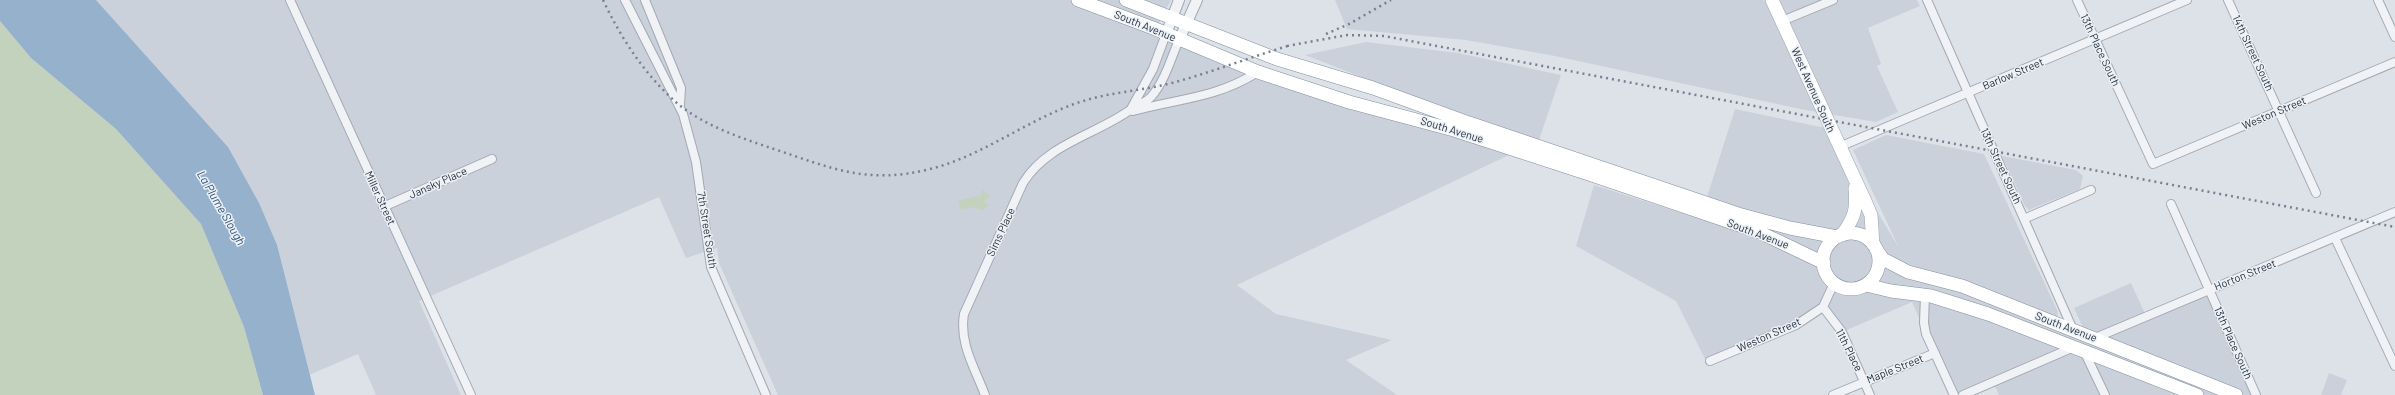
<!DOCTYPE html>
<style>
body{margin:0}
canvas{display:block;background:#dde2e8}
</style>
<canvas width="2395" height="395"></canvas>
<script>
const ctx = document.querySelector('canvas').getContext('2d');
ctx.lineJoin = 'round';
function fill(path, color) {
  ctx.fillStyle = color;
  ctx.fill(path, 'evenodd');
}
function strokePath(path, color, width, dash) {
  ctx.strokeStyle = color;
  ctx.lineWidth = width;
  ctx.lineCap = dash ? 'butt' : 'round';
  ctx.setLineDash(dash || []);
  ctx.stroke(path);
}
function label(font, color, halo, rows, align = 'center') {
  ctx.font = font + ' Barlow,sans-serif';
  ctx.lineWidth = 3;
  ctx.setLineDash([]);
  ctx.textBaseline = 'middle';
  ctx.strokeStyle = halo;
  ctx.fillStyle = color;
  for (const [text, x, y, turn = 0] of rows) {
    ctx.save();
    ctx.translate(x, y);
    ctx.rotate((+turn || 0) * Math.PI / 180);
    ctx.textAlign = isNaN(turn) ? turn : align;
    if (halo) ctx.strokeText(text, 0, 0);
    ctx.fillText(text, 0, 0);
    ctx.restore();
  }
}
fill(new Path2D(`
 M96 0H1171L1152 36 1224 62 1513 153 1237 285 1276 314 1392 340 1346 360 1397 395H778L719 263 717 248 686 258 659 197 419 301 461 395H376L358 354 309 375 297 330 228 147Z
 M1335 0H1917L1920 6 1868 28 1881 64 1877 66 1898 112 1876 122 1805 110 1555 56 1466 40 1347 29Z
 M1366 42 1458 53 1561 75 1539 140 1472 120 1305 55Z
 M1735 109 1830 129 1839 147 1899 248 1853 150 1886 135 1984 154 2058 312 2057 317 2084 330 2074 308 2131 283 2146 316 2209 290 2256 395H1999L1993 382 1963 395H1954L1912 302 1842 332 1822 307 1708 365 1676 301 1576 246 1594 185 1700 219Z
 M2002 156 2076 170 2083 176 2080 189 2029 210 2025 206Z
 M2329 373 2347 380 2341 395H2321Z`), '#cbd1da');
fill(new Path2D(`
 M0 21 31 58 116 129 201 224 244 327 263 395H0Z
 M982 189 991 197 985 199V203L989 205 982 210 972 207 961 210 958 201 981 195Z`), '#c3d2bd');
fill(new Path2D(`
 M0 0H96L228 147 259 203 277 245 315 395H263L244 327 201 224 116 129 31 58 0 21Z`), '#95b1cb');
const minor = new Path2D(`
 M290 0 471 395
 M625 0 683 114 696 162 711 267 766 395
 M645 0 681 88 680 105
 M1927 0 2074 332
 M2077 0 2153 164 2395 62
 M2228 0 2316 193
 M2378 0 2395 37
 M1782 21 1833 0
 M1131 109 1153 69 1166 34
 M1133 111C1180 98 1214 99 1258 72
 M1839 147 2187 0
 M2171 204 2256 395
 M383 207 492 159
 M2026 218 2091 190
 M2335 238 2395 366
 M1925 295 1924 323 1926 334 1954 395
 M1823 307 1842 332 1870 395
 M2095 338 2395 212
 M2084 351 2105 395
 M1710 361 1796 325 1823 307 1834 283
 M985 395C975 368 959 344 964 314L1023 183C1047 144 1095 135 1130 110 1137 105 1145 103 1151 97 1165 81 1171 58 1179 40
 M1833 395 1935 353
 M1963 395 2074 347`);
const tertiary = new Path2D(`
 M1166 34 1179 0
 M1179 40 1197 0`);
const primary = new Path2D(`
 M1772 0 1865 201 1871 215 1873 244
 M1842 235C1855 217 1857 209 1855 188`);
const trunk = new Path2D(`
 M1078 0 1153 28 1258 72 1349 102 1454 130 1589 174 1757 231 1824 263
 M1126 0 1277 59 1373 88 1469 123 1738 214 1790 228 1837 237
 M1823 261a28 28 0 1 1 56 0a28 28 0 1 1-56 0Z
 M1876 249 1883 259 1908 272 1962 286 2236 395
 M1866 285 1891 291 1931 296 1988 314 2197 395`);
strokePath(minor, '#a2a9b2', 10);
strokePath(tertiary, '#a2a9b2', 12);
strokePath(primary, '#9ca6b4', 14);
strokePath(trunk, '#838f9f', 14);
strokePath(minor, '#f0f2f6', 8);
strokePath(tertiary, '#f0f2f6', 10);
strokePath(primary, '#fff', 13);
strokePath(trunk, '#fff', 13);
strokePath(new Path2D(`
 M603 0C622 40 645 75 678 104 705 126 741 138 774 149 831 168 867 185 930 169 983 156 1028 119 1080 102 1110 92 1141 91 1172 83 1212 72 1251 57 1291 45
 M1326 34 1349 24 1391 0
 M1287 46 1347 35 1384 36 2395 227`), '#758192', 2.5, [2, 4]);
label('11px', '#25303f', '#ecf1f6', [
 ["South Avenue",1145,26,22],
 ["13th Place South",2100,50,65],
 ["14th Street South",2253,53,65],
 ["Barlow Street",2013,74,-23],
 ["West Avenue South",1813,90,66],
 ["Weston Street",2274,113,-23],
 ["South Avenue",1452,130,17],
 ["13th Street South",2001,166,65],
 ["Jansky Place",438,183,-24],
 ["Miller Street",380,198,65],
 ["7th Street South",707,230,81],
 ["Sims Place",1001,232,-65],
 ["South Avenue",1758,234,21],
 ["Horton Street",2245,275,-22],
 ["South Avenue",2066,327,21],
 ["Weston Street",1769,335,-24],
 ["13th Place South",2233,343,66],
 ["11th Place",1849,350,63],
 ["Maple Street",1895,369,-22]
]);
label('italic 12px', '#2d5076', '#ecf1f6', [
 ["La Plume Slough",221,208,60]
]);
</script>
